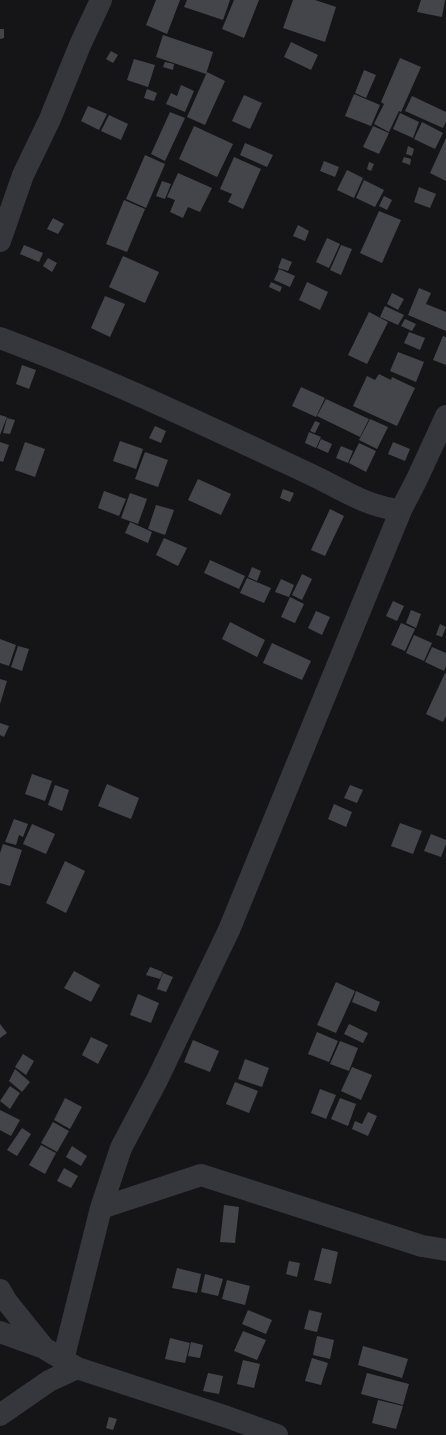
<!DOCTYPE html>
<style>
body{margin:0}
canvas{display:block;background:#151517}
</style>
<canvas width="446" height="1435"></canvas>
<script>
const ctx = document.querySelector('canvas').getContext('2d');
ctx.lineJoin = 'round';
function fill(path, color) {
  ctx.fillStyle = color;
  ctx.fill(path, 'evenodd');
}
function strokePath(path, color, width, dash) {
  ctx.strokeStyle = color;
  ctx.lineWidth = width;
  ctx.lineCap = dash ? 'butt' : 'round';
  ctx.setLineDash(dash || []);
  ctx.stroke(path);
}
fill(new Path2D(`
 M156 0H180L167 34 146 25Z
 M187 0H230L223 20 184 7Z
 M234 0H259L244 38 222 29Z
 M293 0H315L336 7 325 42 283 28Z
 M421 0H445L442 17 417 12Z
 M0 29H4V38L0 39Z
 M163 35 213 52 206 74 156 57Z
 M291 42 318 55 311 70 284 57Z
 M111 51 118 55 113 63 106 59Z
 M400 58 421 67 401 112 399 111 389 132 374 124 384 104 381 102Z
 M134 59 155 65 148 87 127 80Z
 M165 62 174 64 173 70 163 67Z
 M364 70 376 75 366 98 355 93Z
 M207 72 225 81 205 125 187 117Z
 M181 85 194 91 185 112 166 104 171 93 177 96Z
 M147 89 157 93 154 101 144 98Z
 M354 94 380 105 371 126 345 116Z
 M244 95 262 103 250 129 232 121Z
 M412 96 446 112V122L443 128 405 111Z
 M88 106 107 114 99 130 81 121Z
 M170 112 185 118 165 161 151 154Z
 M400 113 419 122 413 138 393 129Z
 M109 115 128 124 121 140 101 131Z
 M422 122 443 133 435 149 414 139Z
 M194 126 233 144 217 177 179 159Z
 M373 126 389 133 379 154 363 147Z
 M446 138V181L430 173Z
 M245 143 273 155 267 167 240 155Z
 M408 146 414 149 412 156 406 154Z
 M145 155 165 164 146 208 126 199Z
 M234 157 261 169 243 209 228 202 232 194 220 189Z
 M404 157 411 159 410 165 402 162Z
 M324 161 339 167 335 177 320 171Z
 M369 162 374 164 371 171 367 169Z
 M347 170 363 178 354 198 337 190Z
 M178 173 212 188 200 212 188 207 183 218 170 212 175 200 167 197Z
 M364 180 384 190 375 207 356 198Z
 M162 181 171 184 165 199 156 196Z
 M419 187 436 194 430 208 414 202Z
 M384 196 392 200 387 210 379 206Z
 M124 200 145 209 127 252 106 244Z
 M379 211 401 220 382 263 360 253Z
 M53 218 64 224 58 234 47 229Z
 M298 225 309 231 305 241 293 236Z
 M327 238 340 244 329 268 316 262Z
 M24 245 43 253 39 262 20 254Z
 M341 245 352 249 341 275 330 270Z
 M123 256 159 272 145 303 109 287Z
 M48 258 57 263 52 272 43 266Z
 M282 258 292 262 288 271 278 268Z
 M279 269 295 276 290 287 274 280Z
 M271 282 282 287 280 292 269 287Z
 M307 282 328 292 320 310 299 300Z
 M419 288 431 293 426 304 446 312V331L408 315Z
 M392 293 404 299 398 310 387 304Z
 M105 296 125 304 110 337 91 328Z
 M385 306 404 315 398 325 380 317Z
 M369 312 388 322 367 364 348 355Z
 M405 319 416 324 412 331 401 326Z
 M409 332 425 338 420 350 404 343Z
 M443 336 446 337V365L433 360Z
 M398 352 424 362 416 382 390 371Z
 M22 365 36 370 29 389 16 384Z
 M379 374 391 380 392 377 415 388 397 426 353 406 367 376 375 380Z
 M301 387 325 398 316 417 292 406Z
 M326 399 369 419 360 437 317 416Z
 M0 415 7 417 0 435Z
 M7 418 15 420 10 434 3 433Z
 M370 419 388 427 377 449 359 440Z
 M315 421 320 423 315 433 310 431Z
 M155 426 166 431 161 443 149 438Z
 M309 432 321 437 316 448 305 443Z
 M321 439 332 444 328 453 317 448Z
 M120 441 143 449 136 469 113 461Z
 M0 442 9 445 3 462 0 461Z
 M25 442 45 449 35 477 15 470Z
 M393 442 410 449 405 461 388 454Z
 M359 443 376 451 366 472 349 463Z
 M341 446 353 451 348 463 336 458Z
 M145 452 168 460 158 487 135 479Z
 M198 479 231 494 221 515 188 500Z
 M283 489 294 493 290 502 280 498Z
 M104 491 126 499 119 516 98 508Z
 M130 493 147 499 138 524 121 518Z
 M156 505 174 510 165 535 148 529Z
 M330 509 344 516 325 556 311 550Z
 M130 522 152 532 148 543 125 533Z
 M164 538 187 548 178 566 156 555Z
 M210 560 245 576 239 589 204 573Z
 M252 567 261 571 257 581 248 577Z
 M302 574 312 579 302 600 292 595Z
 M247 578 271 588 264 603 240 593Z
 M281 579 294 585 289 597 275 592Z
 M290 597 304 604 295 623 281 617Z
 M393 601 404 606 397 621 386 616Z
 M411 610 421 614 416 628 406 623Z
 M316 611 330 617 322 635 308 628Z
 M230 622 265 640 257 657 222 639Z
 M401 623 415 629 405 651 391 645Z
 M440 624 446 627 442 637 436 635Z
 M414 635 432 643 424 661 406 653Z
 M0 639 16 645 9 666 0 663Z
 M272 643 311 661 302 680 263 663Z
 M18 646 29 649 22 671 11 667Z
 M432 647 446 653V666L444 671 425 662Z
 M445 673 446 674V716L443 722 426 714Z
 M0 679 7 681 0 704Z
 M0 723 9 726 4 737 0 735Z
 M32 774 52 781 45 801 25 794Z
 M107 784 139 798 131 819 98 806Z
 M55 785 69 790 62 811 48 805Z
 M350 785 363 790 357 803 344 798Z
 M334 804 352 812 346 827 328 819Z
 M14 819 28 824 23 837 19 835 16 845 5 842Z
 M400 823 422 831 413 854 391 846Z
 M32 824 55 834 46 854 23 844Z
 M431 834 446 840V844L441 857 424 851Z
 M3 844 22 850 10 886 0 883V853Z
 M65 861 85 871 66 913 46 903Z
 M150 967 163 972 160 979 146 975Z
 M74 971 100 985 91 1002 64 988Z
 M163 973 173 977 166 992 157 989Z
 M336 982 355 991 336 1033 317 1025Z
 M356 991 380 1002 376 1012 352 1002Z
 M138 994 159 1003 151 1023 130 1015Z
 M0 1024 7 1033 0 1038Z
 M349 1024 368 1033 363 1043 344 1034Z
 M317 1032 338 1041 329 1062 308 1054Z
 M91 1037 108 1045 98 1064 82 1055Z
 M193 1040 219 1051 210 1072 184 1062Z
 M340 1041 358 1048 349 1071 330 1064Z
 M23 1054 34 1061 26 1075 15 1067Z
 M245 1059 269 1068 262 1087 238 1079Z
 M352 1067 372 1075 361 1100 341 1091Z
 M15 1069 30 1082 22 1092 9 1081Z
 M235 1082 258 1091 249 1113 226 1104Z
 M10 1086 20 1093 10 1109 0 1101Z
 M320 1089 336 1095 326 1119 311 1113Z
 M65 1098 82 1107 70 1129 54 1120Z
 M340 1098 356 1104 348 1126 331 1119Z
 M0 1110 20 1120 11 1136 0 1130Z
 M368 1112 377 1116 368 1136 352 1129 355 1121 362 1124Z
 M53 1122 69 1131 57 1152 41 1143Z
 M22 1128 31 1134 17 1156 7 1150Z
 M41 1145 56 1153 45 1174 29 1165Z
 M72 1146 87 1156 81 1166 66 1157Z
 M64 1168 78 1176 71 1188 57 1181Z
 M224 1205 239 1207 235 1243 220 1242Z
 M322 1248 338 1252 331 1284 314 1280Z
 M289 1261 300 1263 297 1277 286 1274Z
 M177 1268 201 1274 197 1293 172 1288Z
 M205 1274 223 1279 218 1296 201 1292Z
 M227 1280 250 1286 245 1305 222 1299Z
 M248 1310 272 1320 266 1334 242 1324Z
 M309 1310 322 1313 317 1332 304 1329Z
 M243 1331 266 1340 257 1360 234 1351Z
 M317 1336 334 1340 330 1359 313 1355Z
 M170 1338 190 1343 185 1363 165 1359Z
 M191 1342 203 1345 200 1358 188 1356Z
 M363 1346 408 1359 402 1378 358 1365Z
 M312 1358 328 1363 321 1385 305 1381Z
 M243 1360 260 1364 254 1388 237 1384Z
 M208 1373 223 1376 219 1394 203 1391Z
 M367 1373 409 1384 403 1405 361 1394Z
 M378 1400 403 1406 396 1429 372 1423Z
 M109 1417 117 1419 113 1430 106 1428Z`), '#44454a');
strokePath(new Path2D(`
 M0 241 23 175 50 119 80 45 101 0
 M0 338C91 372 179 413 267 454 286 463 304 471 322 480 348 493 372 508 401 510L417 479 446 416
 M101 1208 201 1175 422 1246 446 1250
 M0 1290 7 1302 44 1348 77 1368 227 1417 277 1435
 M0 1332 44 1348
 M63 1360 101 1208 121 1148 157 1080 229 930 401 510
 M0 1415 49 1381 77 1368`), '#36373c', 22);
</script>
